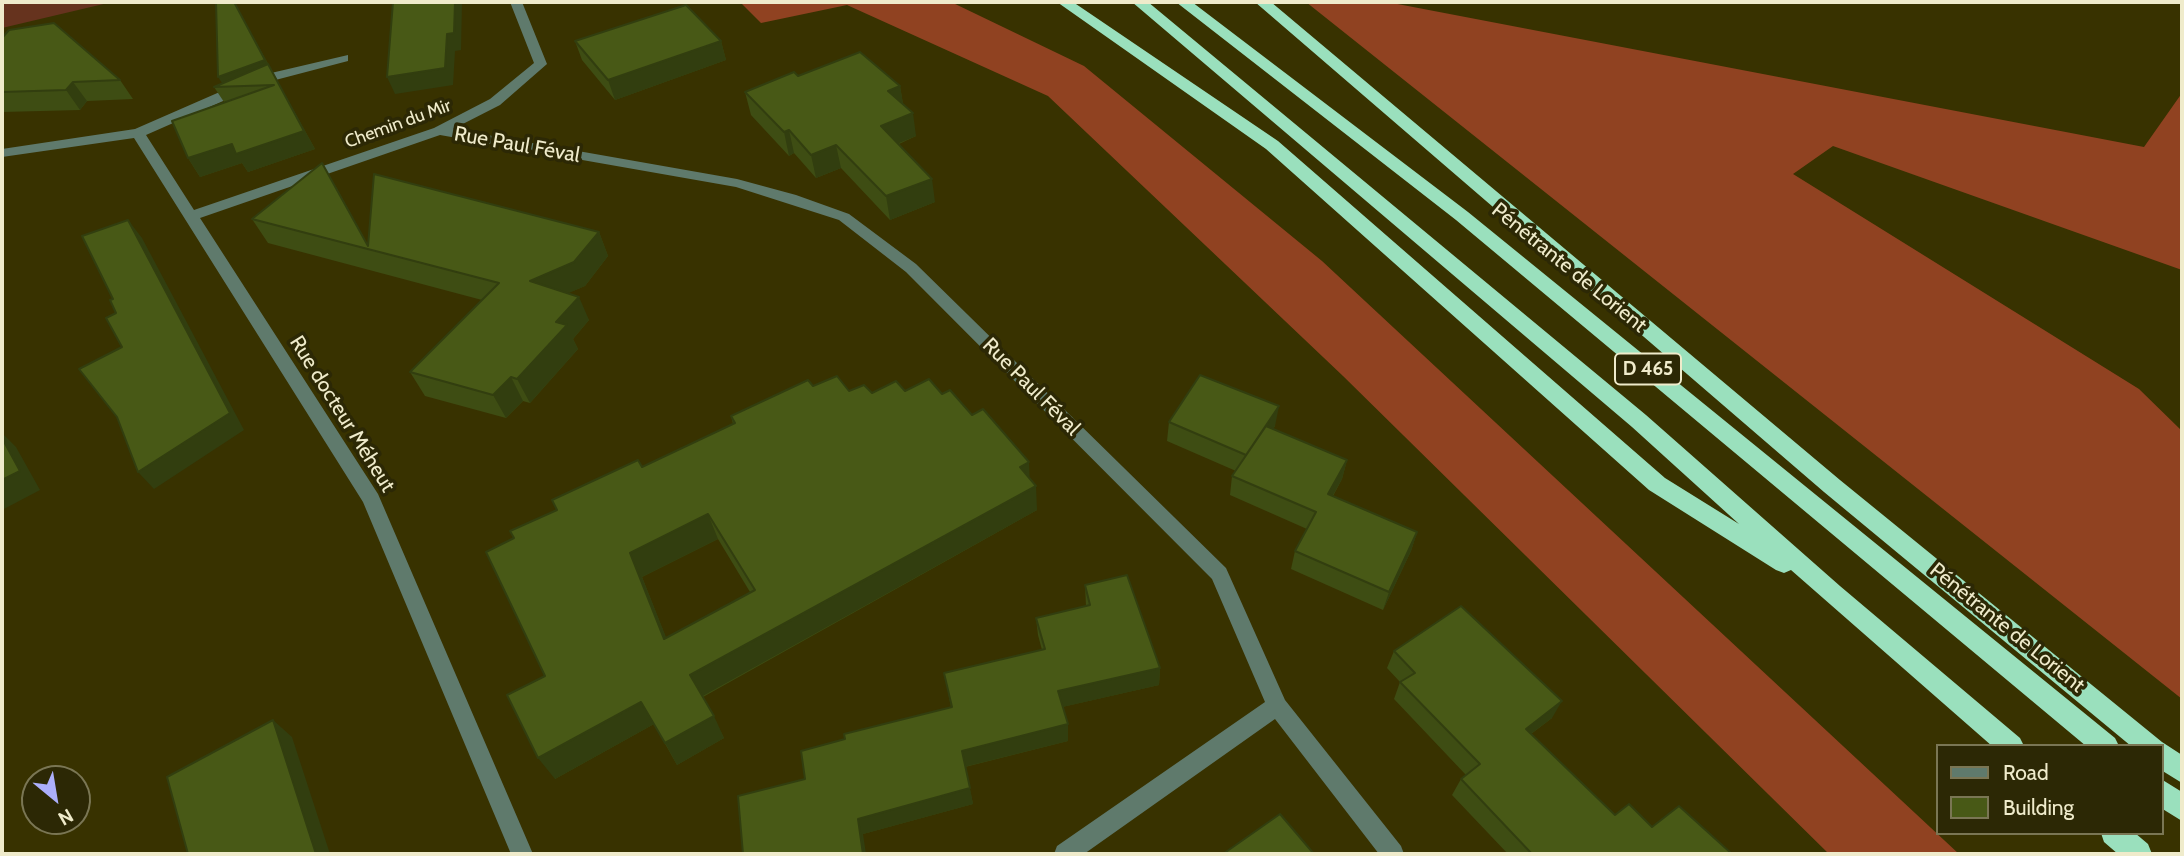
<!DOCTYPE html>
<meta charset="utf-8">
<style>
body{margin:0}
#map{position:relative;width:2184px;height:856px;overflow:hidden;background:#383200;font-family:Cabin,sans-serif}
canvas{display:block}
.frame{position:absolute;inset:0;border:4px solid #efebcb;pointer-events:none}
.legend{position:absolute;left:1936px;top:744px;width:228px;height:91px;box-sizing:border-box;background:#2c2805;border:2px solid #7a7654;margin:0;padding:9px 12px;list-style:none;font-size:21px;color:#efebcb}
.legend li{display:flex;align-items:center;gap:14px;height:35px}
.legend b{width:35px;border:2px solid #7a7654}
.north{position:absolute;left:21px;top:765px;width:70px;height:70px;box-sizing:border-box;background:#2c2805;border:2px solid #7a7654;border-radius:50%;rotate:150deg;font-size:19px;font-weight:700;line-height:28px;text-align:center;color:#efebcb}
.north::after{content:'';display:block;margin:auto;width:24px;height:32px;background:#acaffb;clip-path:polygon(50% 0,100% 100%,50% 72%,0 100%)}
</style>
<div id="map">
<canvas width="2184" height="856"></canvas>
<div class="frame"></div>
<ul class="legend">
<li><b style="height:9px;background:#5f7a6c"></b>Road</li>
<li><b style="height:19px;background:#485916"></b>Building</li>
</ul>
<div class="north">N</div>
</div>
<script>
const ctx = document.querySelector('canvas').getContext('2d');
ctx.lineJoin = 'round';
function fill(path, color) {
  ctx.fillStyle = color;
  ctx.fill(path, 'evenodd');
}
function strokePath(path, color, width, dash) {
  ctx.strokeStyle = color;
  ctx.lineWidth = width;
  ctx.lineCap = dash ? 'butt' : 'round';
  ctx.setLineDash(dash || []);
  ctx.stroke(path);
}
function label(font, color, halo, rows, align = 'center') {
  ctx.font = font + ' Cabin,sans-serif';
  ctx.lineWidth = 7;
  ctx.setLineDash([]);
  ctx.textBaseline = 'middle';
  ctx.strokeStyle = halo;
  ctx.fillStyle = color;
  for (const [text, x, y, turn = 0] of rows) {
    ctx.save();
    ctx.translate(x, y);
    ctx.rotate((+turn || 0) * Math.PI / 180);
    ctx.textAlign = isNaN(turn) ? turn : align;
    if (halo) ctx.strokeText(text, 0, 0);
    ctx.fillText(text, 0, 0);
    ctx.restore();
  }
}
fill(new Path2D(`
 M2 2H112L2 28Z`), '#66331e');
fill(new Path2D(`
 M740 2H951L1084 66 1322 261 1959 854H1829L1343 376 1048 96 847 5 761 23Z
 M1306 2H1387L2144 147 2182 93V270L1833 146 1793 174 2139 389 2182 431V699Z`), '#904221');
fill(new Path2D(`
 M510 2H522L547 64 500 105 453 129 737 179 796 195 849 214 916 264 1226 568 1285 700 1401 846 1404 854H1379L1275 719 1084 854H1054L1057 846 1265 702 1212 579 906 272 839 220 736 187 440 135 200 218 378 494 533 854H511L363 502 134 138 2 157V149L135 129 254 77 348 55V61L264 83 146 135 194 210 434 128 490 99 534 63Z`), '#5f7a6c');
fill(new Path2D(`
 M1057 2H1073L1278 141 1665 478 1739 524 1632 427 1132 2H1148L1646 415 1840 586 2020 738 2024 746H1992L1791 570 1784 573 1776 570 1649 490 1266 149Z
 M1176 2H1192L1468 212 2115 738 2119 746H2086L1456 220Z
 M1255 2H1271L1840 480 2162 742 2182 755V783L2161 770V746H2131L1824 492Z
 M2161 779 2182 792V821L2161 808Z
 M2101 833H2135L2148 844 2152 854H2118L2104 842Z`), '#9ae0bd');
fill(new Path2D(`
 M234 2 315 149 248 172 242 163 200 177 188 158 224 102 214 87 222 83Z
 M2 38 120 80 133 99 87 101 80 110 2 112Z
 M575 41H721L726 60 615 100 582 60Z
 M798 76 900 86 903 104 916 136 899 144 935 202 890 220 841 168 816 178 794 153 789 156 751 115 745 92Z
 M336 187 368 245 599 232 608 256 585 286 568 293 589 320 573 339 578 349 530 403 523 401 506 418 425 396 410 372 482 300 268 243 252 219Z
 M813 386 872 393 905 391 942 394 1030 479 1037 510 703 697 724 738 677 765 654 724 555 779 545 676 514 538 557 510 642 467 733 424 731 416ZM718 539 750 592 666 638 642 577Z
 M1169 422 1275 426 1273 429 1347 460 1342 479 1333 496 1417 532 1411 551 1383 610 1291 569 1295 551 1307 529 1230 495 1232 476 1236 471 1167 441Z
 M1085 585 1160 668 1159 685 1062 707 1068 724V741L965 767 973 804 863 834 845 739 951 707 944 673 1042 650 1038 635 1036 618 1086 606Z
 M1394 651 1552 718 1531 734 1615 815 1732 854H1508L1452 795 1461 779 1466 775 1394 699 1400 682 1387 668Z`), '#3e4d13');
fill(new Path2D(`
 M234 2 315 149 248 172 242 163 200 177 188 158 232 144 304 131 271 70 224 86 218 77Z
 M455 2H462L461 50 455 51 453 85 395 94 387 77 447 34Z
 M721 41 726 60 615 100 608 80Z
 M73 82 87 101 80 110 66 90Z
 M900 86 904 110 888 91Z
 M913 113 916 136 885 149 881 126Z
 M789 130 794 153 789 156 784 132Z
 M836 145 841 168 816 178 811 155Z
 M932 179 935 202 890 220 886 196Z
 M128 220 142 238 244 430 154 489 138 472Z
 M599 232 608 256 585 286 541 305 530 281Z
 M579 297 589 320 573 339 578 349 530 403 517 379 556 322Z
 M511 377 523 401 506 418 493 395Z
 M1279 406 1275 426 1243 474 1246 455Z
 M2 433 16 447 40 490 2 510Z
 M1347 460 1342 479 1323 513 1328 494Z
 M1029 462 1030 487 1020 467Z
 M1036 486 1037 510 701 697 690 675Z
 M708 514 718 539 642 577 676 662 664 639 630 553Z
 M1417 532 1411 551 1383 610 1389 592Z
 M1160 668 1159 685 1058 708V691Z
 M1562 701 1552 718 1516 745 1526 729Z
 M641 702 654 724 555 779 538 758Z
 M714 716 724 738 677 765 665 743Z
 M273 720 292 737 330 854H316Z
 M1068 724V741L964 767 962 751Z
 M970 788 973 804 863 834 866 854H863L858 819Z`), '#323e0f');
const building = new Path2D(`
 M216 2H234L265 60 218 77Z
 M393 2H455L454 33 447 34 445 68 387 77Z
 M686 5 721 41 608 80 575 41Z
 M54 23 120 80 73 82 66 90 2 92V38L9 30Z
 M860 52 900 86 888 91 913 113 881 126 932 179 886 196 836 145 811 155 789 130 784 132 745 92 794 72 798 76Z
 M268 64 304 131 236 154 232 144 188 158 172 121 274 85 214 87Z
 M322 163 368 246 374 174 599 232 574 262 530 281 579 297 556 322 567 325 517 379 511 377 493 395 410 372 499 283 252 219Z
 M128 220 230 413 138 472 117 417 79 369 122 347 106 318 116 313 110 300 113 299 82 236Z
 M1200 375 1279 406 1246 455 1169 422Z
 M837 376 849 391 864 385 872 393 896 381 905 391 929 379 942 394 950 390 972 415 983 409 1029 462 1020 467 1036 486 690 675 714 716 665 743 641 702 538 758 507 695 545 676 486 552 514 538 510 531 557 510 552 500 638 460 642 467 735 423 731 416 808 380 813 386ZM708 514 755 590 664 639 630 553Z
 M1266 426 1347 460 1328 494 1417 532 1389 592 1295 551 1316 512 1232 476Z
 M2 438 20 471 2 480Z
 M1127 575 1160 668 1058 691 1068 724 962 751 970 788 858 819 863 854H743L738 796 805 779 801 751 845 739 844 734 952 707 944 673 1045 649 1036 618 1090 605 1085 585Z
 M1461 606 1562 701 1526 729 1615 815 1629 804 1652 827 1679 806 1732 854H1532L1461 779 1480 764 1400 682 1415 673 1394 651Z
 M273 720 316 854H188L167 777Z
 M1280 814 1314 854H1223Z`);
fill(building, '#485916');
strokePath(building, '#323e0f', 2);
label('18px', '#efebcb', '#2c2805', [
 ["Chemin du Mir",398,124,-20]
]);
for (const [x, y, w] of [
 [1648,369,66]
]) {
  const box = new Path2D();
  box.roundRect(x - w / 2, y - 15.5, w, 31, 5);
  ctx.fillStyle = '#2c2805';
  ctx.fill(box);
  strokePath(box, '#efebcb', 2);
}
label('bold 19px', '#efebcb', null, [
 ["D 465",1648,369]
]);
label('21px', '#efebcb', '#2c2805', [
 ["Rue Paul Féval",517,145,10],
 ["Pénétrante de Lorient",1569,268,39],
 ["Rue Paul Féval",1031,387,45],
 ["Rue docteur Méheut",342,414,58],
 ["Pénétrante de Lorient",2007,628,39]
]);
</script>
